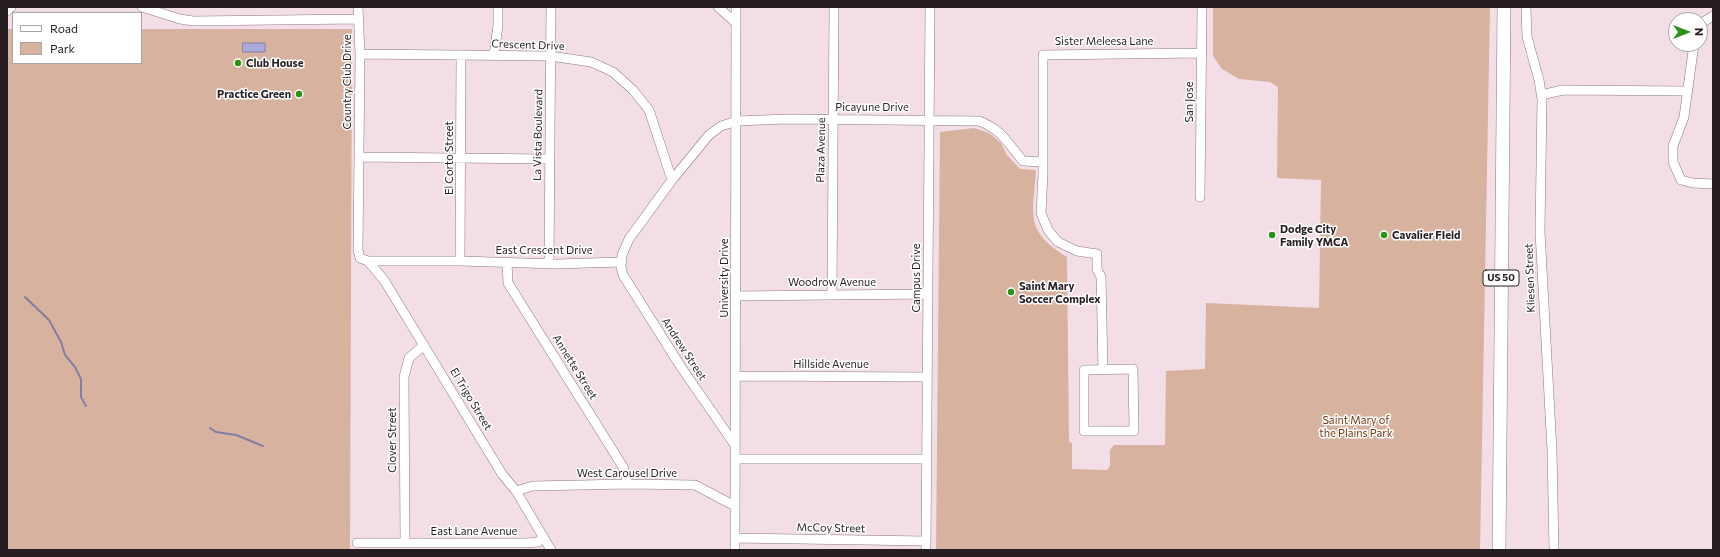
<!DOCTYPE html>
<style>
body{margin:0}
#map{position:relative;width:1720px;height:557px;overflow:hidden;background:#f3dee8;font-family:Commissioner,sans-serif}
canvas{display:block}
.frame{position:absolute;inset:0;border:8px solid #261e22;pointer-events:none}
.legend{position:absolute;left:12px;top:12px;width:130px;height:52px;box-sizing:border-box;background:#fff;border:1px solid #a8a5a7;margin:0;padding:5px 7px;list-style:none;font-size:12px;color:#261e22}
.legend li{display:flex;align-items:center;gap:8px;height:20px}
.legend b{width:20px;border:1px solid #a8a5a7}
.north{position:absolute;left:1668px;top:12px;width:40px;height:40px;box-sizing:border-box;background:#fff;border:1px solid #a8a5a7;border-radius:50%;rotate:90deg;font-size:11px;font-weight:700;line-height:16px;text-align:center;color:#261e22}
.north::after{content:'';display:block;margin:auto;width:14px;height:18px;background:#2a9217;clip-path:polygon(50% 0,100% 100%,50% 72%,0 100%)}
</style>
<div id="map">
<canvas width="1720" height="557"></canvas>
<div class="frame"></div>
<ul class="legend">
<li><b style="height:5px;background:#fff"></b>Road</li>
<li><b style="height:11px;background:#d7b29f"></b>Park</li>
</ul>
<div class="north">N</div>
</div>
<script>
const ctx = document.querySelector('canvas').getContext('2d');
ctx.lineJoin = 'round';
function fill(path, color) {
  ctx.fillStyle = color;
  ctx.fill(path, 'evenodd');
}
function strokePath(path, color, width, dash) {
  ctx.strokeStyle = color;
  ctx.lineWidth = width;
  ctx.lineCap = dash ? 'butt' : 'round';
  ctx.setLineDash(dash || []);
  ctx.stroke(path);
}
function label(font, color, halo, rows, align = 'center') {
  ctx.font = font + ' Commissioner,sans-serif';
  ctx.lineWidth = 3;
  ctx.setLineDash([]);
  ctx.textBaseline = 'middle';
  ctx.strokeStyle = halo;
  ctx.fillStyle = color;
  for (const [text, x, y, turn = 0] of rows) {
    ctx.save();
    ctx.translate(x, y);
    ctx.rotate((+turn || 0) * Math.PI / 180);
    ctx.textAlign = isNaN(turn) ? turn : align;
    if (halo) ctx.strokeText(text, 0, 0);
    ctx.fillText(text, 0, 0);
    ctx.restore();
  }
}
fill(new Path2D(`
 M1213 7H1490L1480 550H936L940 132 974 128 989 133 1001 143 1007 155 1020 169 1036 170C1033 216 1024 230 1067 257L1069 442 1072 443V469L1107 470 1110 466V450L1114 445H1165L1166 371 1205 369 1206 303 1319 308 1321 180 1277 178 1278 87 1270 82 1239 79 1222 69 1213 56Z
 M7 29H13V63H141V29H352L350 550H7Z`), '#d7b29f');
const water = new Path2D(`
 M243 43H265V52H243Z`);
fill(water, '#aaa9db');
strokePath(water, '#827fa4', 1);
strokePath(new Path2D(`
 M25 297 49 320 61 342 65 355 75 367 81 379V397L86 406
 M210 428 216 432 236 435 263 446`), '#827fa4', 2);
const minor = new Path2D(`
 M142 7 180 19 193 21 358 19
 M358 7 360 54 358 250 360 258 368 261H460L557 264 621 262
 M718 7 736 23
 M1526 7 1527 37 1539 80 1542 99 1540 232 1552 450 1554 550
 M7 11 11 7
 M1700 30 1703 22 1713 16
 M1694 44 1684 117 1673 146V162L1681 180 1693 183 1713 184
 M360 54 550 56 591 62 613 72 633 90 649 110 672 180
 M494 55 498 25V7
 M1541 95 1563 90 1687 91
 M359 157 550 159
 M1200 197 1202 7
 M368 261 384 280 502 474 516 491 551 550
 M460 261 461 55
 M507 263 508 283 623 467 628 484
 M549 263 551 7
 M832 294 834 7
 M736 296 928 294
 M1133 369 1134 431H1084V370Z
 M1103 370 1101 277 1097 269V254L1077 251 1058 242 1048 230 1041 213 1043 174V55L1201 53
 M736 376 927 377
 M735 445 681 367 623 275 621 267 622 255 629 239 672 180 709 135 721 126 737 121 786 119 979 121C1003 130 1008 144 1023 161L1043 162
 M735 459H926
 M516 491 533 486 628 484 695 485 735 506
 M735 538 926 541
 M357 543H527L538 542 542 538
 M405 543 404 377 409 358 424 345
 M735 550 736 7
 M926 550 930 7`);
const highway = new Path2D(`
 M1499 550 1504 7`);
strokePath(minor, '#8b7882', 10);
strokePath(highway, '#8b7882', 14);
strokePath(minor, '#fff', 9);
strokePath(highway, '#fff', 13);
for (const [x, y, r, color] of [
 [238,63,4,"#2a9217"],
 [299,94,4,"#2a9217"],
 [1272,235,4,"#2a9217"],
 [1384,235,4,"#2a9217"],
 [1011,292,4,"#2a9217"]
]) {
  const dot = new Path2D();
  dot.arc(x, y, r, 0, 2 * Math.PI);
  ctx.fillStyle = color;
  ctx.fill(dot);
  strokePath(dot, '#fff', 1.5);
}
for (const [x, y, w] of [
 [1501,278,36]
]) {
  const box = new Path2D();
  box.roundRect(x - w / 2, y - 8, w, 16, 3);
  ctx.fillStyle = '#fff';
  ctx.fill(box);
  strokePath(box, '#261e22', 1);
}
label('bold 10px', '#261e22', null, [
 ["US 50",1501,278]
]);
label('11px', '#261e22', '#fff', [
 ["Sister Meleesa Lane",1104,41],
 ["Crescent Drive",528,45,2],
 ["Country Club Drive",347,82,-90],
 ["San Jose",1189,102,-90],
 ["Picayune Drive",872,107],
 ["La Vista Boulevard",538,135,-89],
 ["Plaza Avenue",821,150,-89],
 ["El Corto Street",449,158,-90],
 ["East Crescent Drive",544,250],
 ["University Drive",724,278,-90],
 ["Campus Drive",916,278,-90],
 ["Kliesen Street",1530,278,-92],
 ["Woodrow Avenue",832,282],
 ["Andrew Street",684,349,57],
 ["Hillside Avenue",831,364],
 ["Annette Street",575,367,58],
 ["El Trigo Street",471,399,59],
 ["Clover Street",392,440,-90],
 ["West Carousel Drive",627,473],
 ["McCoy Street",831,528,1],
 ["East Lane Avenue",474,531]
]);
label('bold 11px', '#261e22', '#fff', [
 ["Club House",246,63],
 ["Practice Green",291,94,"right"],
 ["Dodge City",1280,229],
 ["Family YMCA",1280,242],
 ["Cavalier FIeld",1392,235],
 ["Saint Mary",1019,286],
 ["Soccer Complex",1019,299]
], 'left');
label('11px', '#763810', '#fff', [
 ["Saint Mary of",1356,420],
 ["the Plains Park",1356,433]
]);
</script>
